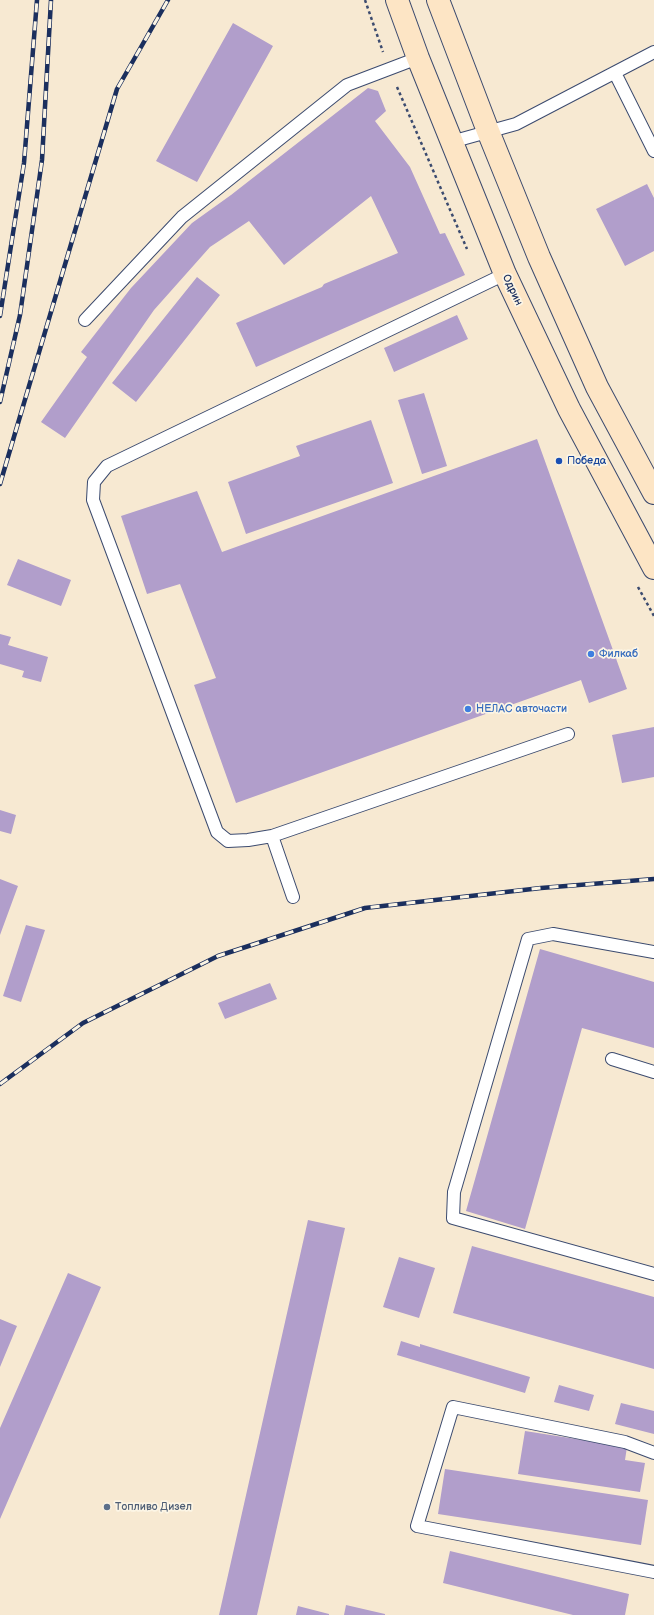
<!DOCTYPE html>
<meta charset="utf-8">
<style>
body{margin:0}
canvas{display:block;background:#f7e9d2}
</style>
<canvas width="654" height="1615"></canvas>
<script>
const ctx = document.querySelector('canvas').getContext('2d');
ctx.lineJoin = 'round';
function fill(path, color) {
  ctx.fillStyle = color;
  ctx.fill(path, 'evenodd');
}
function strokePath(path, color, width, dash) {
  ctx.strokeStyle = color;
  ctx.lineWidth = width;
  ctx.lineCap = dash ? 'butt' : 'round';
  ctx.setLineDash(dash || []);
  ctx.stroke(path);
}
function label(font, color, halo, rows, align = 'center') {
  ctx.font = font + ' "Balsamiq Sans",sans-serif';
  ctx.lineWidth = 3.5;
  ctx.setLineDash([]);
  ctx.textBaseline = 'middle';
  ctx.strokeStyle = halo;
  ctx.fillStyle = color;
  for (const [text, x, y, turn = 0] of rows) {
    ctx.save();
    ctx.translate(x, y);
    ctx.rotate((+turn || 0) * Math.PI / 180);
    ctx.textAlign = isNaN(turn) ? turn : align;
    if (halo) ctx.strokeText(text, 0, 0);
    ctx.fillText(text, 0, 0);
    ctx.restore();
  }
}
fill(new Path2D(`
 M233 23 273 46 197 182 156 161Z
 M368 88 378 91 386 111 375 121 410 167 440 234 445 233 465 275 256 367 236 323 322 287 324 284 398 253 371 196 284 265 249 221 210 247 154 310 65 438 41 422 87 357 81 352 131 288 192 223 231 195Z
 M647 184 654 198V251L625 266 596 209Z
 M197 277 220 295 136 402 112 383Z
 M457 315 468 339 394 372 384 348Z
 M424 393 447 466 422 474 398 400Z
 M371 420 393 483 246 534 228 482 300 456 296 446Z
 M537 439 627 689 589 703 581 680 236 803 194 685 216 678 180 584 147 594 121 516 197 491 222 552Z
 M18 559 71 580 61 606 7 585Z
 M0 634 11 637 8 645 48 657 41 682 22 677 24 671 0 664Z
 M654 727V777L622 783 612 735Z
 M0 810 16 815 11 834 0 831Z
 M0 879 18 886 0 935Z
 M26 925 45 930 21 1002 3 996Z
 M540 949 654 982V1048L582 1028 525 1229 466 1211Z
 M270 983 277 999 225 1019 218 1003Z
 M308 1220 345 1228 257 1615H219Z
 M472 1246 654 1297V1369L453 1313Z
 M399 1257 435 1268 419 1318 383 1307Z
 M68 1273 101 1287 0 1519V1428Z
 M0 1319 17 1326 0 1367Z
 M401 1341 420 1347V1344L530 1377 525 1393 397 1355Z
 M559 1385 594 1395 589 1411 554 1402Z
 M621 1403 654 1411V1434L615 1424Z
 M525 1431 627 1447 625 1460 645 1463 640 1492 518 1474Z
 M445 1469 648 1500 641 1545 438 1514Z
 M450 1551 629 1594 625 1615H573L443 1583Z
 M346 1605 385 1614V1615H344Z
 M298 1606 329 1614V1615H296Z`), '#b19ecb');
const lane = new Path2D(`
 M615 73 654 151
 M451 142 516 124 654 52
 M505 274 107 466 94 482 93 500 217 832 228 841 248 840 272 836 568 734
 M85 320 182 217 347 85 418 58
 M272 836 293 897
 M654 952 553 934 528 939 454 1192 453 1218 654 1274
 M612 1059 654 1072
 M654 1453 625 1442 453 1407 417 1526 654 1572`);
const secondary = new Path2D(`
 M397 0 418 58 505 274 569 409 654 568
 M438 0 488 131 539 257 597 387 654 493`);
strokePath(lane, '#3c4b6f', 14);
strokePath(secondary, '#3c4b6f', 24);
strokePath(new Path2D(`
 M365 0 383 52
 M397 87 467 249
 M638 587 654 616`), '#3c4b6f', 2.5, [3, 3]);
strokePath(lane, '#fff', 12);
strokePath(secondary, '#fde5c5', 22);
const rail = new Path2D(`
 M0 316 24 163 37 0
 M0 402 20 315 42 160 51 0
 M0 484 117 89 168 0
 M0 1084 83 1023 218 956 365 908 541 888 654 879`);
strokePath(rail, '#1b2f5e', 4.5);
strokePath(rail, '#fcf5e5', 3, [9]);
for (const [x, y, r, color] of [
 [559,461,4,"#1a4fb4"],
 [591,654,4,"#3f7fe0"],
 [468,709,4,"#3f7fe0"],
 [107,1507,4,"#5c6f8a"]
]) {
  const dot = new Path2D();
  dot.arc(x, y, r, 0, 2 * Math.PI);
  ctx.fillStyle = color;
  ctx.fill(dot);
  strokePath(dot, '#fcf5e5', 1.5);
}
label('11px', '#1b2f5e', '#fcf5e5', [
 ["Одрин",512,290,65]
]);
label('11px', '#164399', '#fcf5e5', [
 ["Победа",567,461]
], 'left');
label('11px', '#366cbe', '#fcf5e5', [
 ["Филкаб",599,654],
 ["НЕЛАС авточасти",476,709]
], 'left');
label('11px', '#4e5e75', '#fcf5e5', [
 ["Топливо Дизел",115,1507]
], 'left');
</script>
